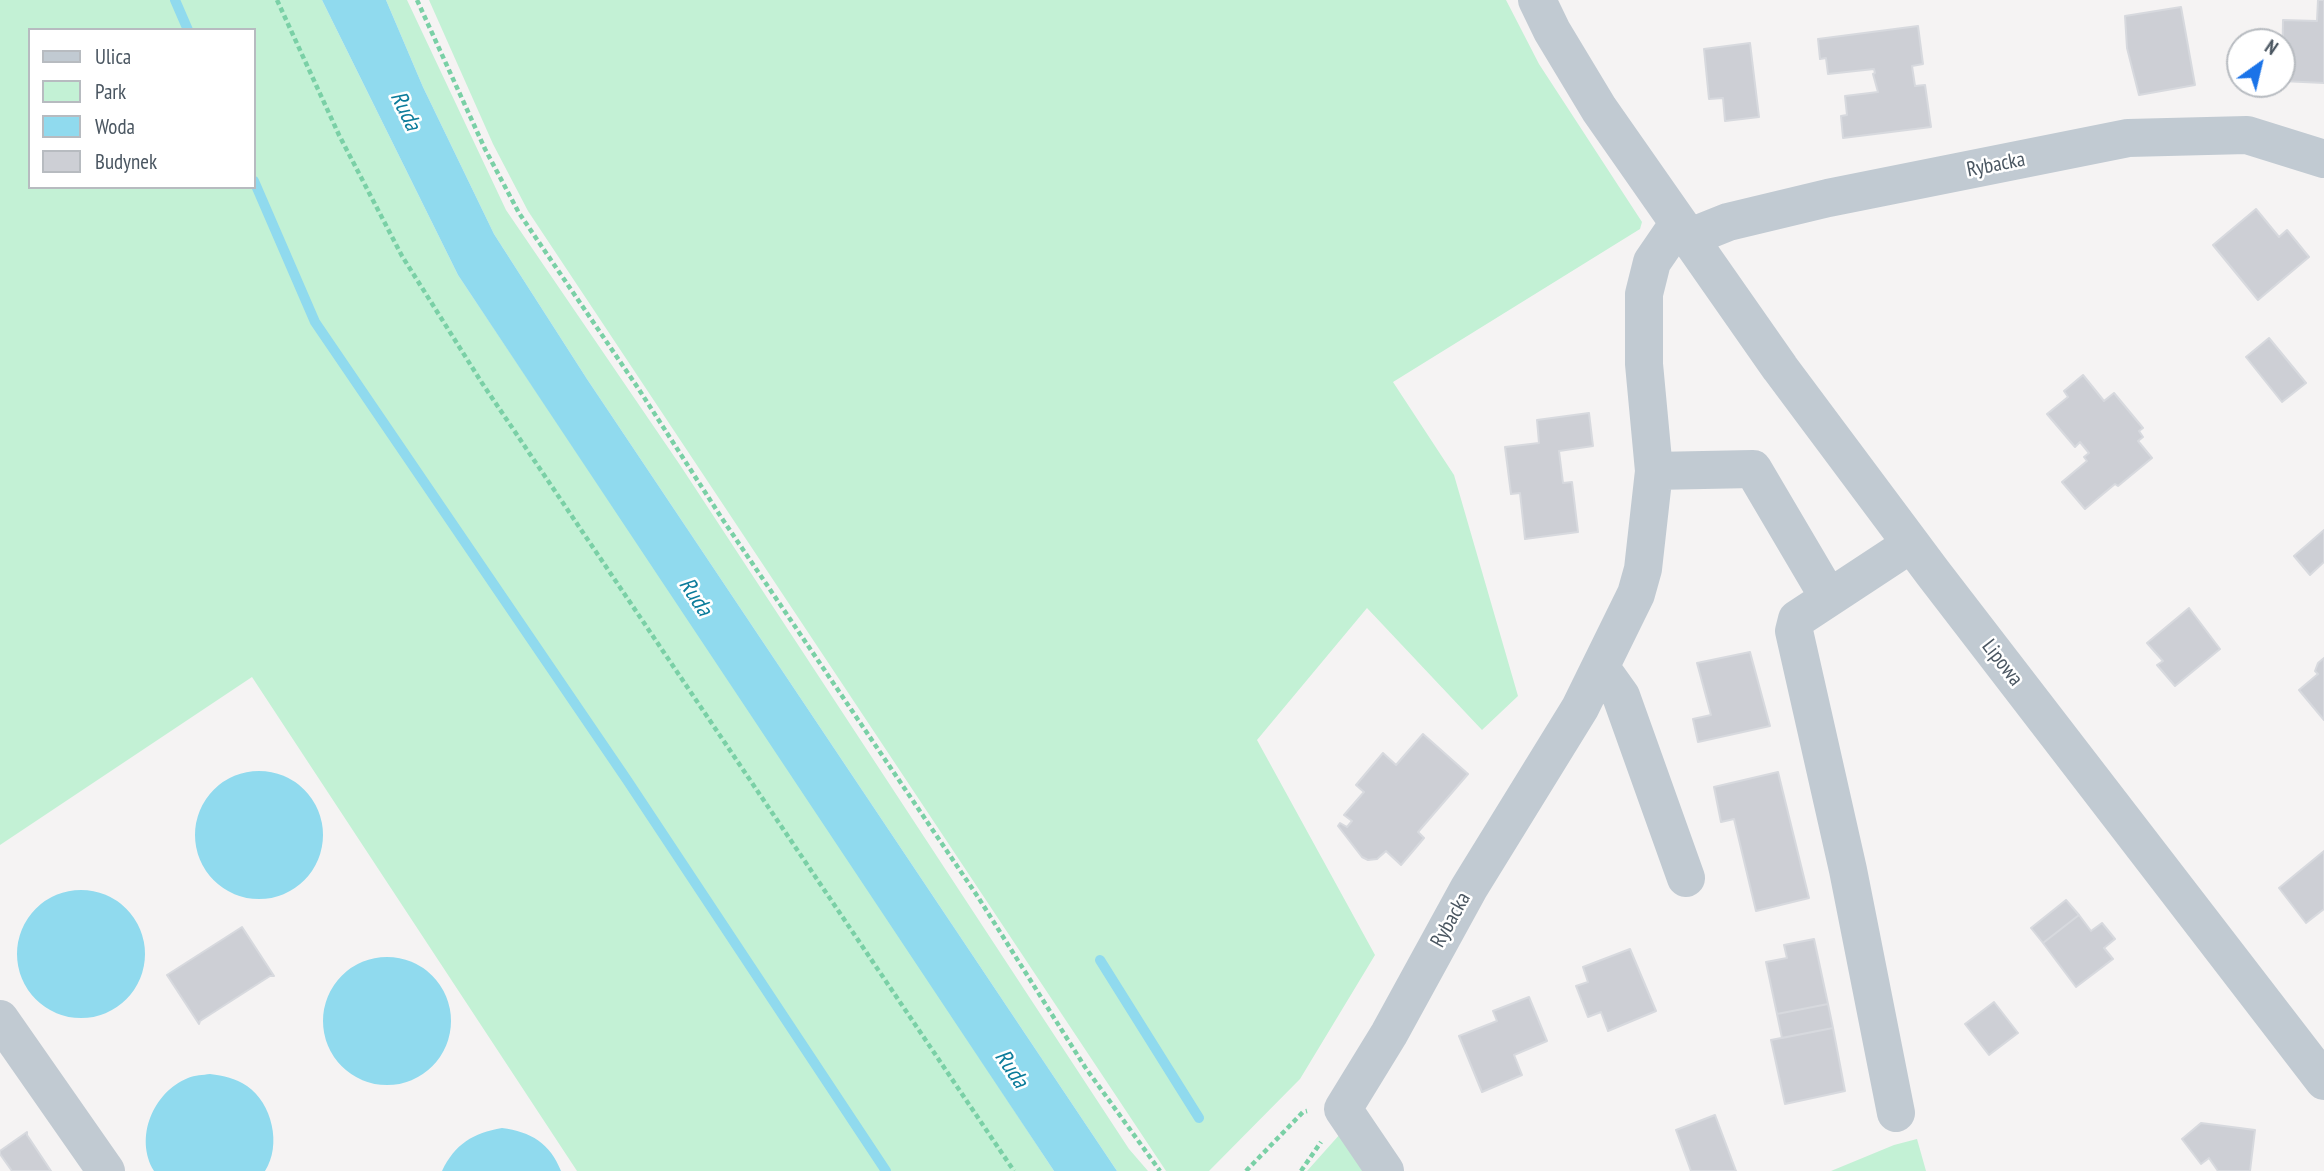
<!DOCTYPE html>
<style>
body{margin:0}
#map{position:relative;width:2324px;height:1171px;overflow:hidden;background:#f5f3f3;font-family:"PT Sans Narrow",sans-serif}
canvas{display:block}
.legend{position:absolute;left:28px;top:28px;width:228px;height:161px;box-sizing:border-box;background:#fff;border:2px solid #b7bbc0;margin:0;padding:9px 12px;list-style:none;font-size:21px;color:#4a5661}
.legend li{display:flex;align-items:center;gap:14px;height:35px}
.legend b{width:35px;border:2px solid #b7bbc0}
.north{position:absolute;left:2226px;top:28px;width:70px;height:70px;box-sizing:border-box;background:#fff;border:2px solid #b7bbc0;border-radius:50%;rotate:34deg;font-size:19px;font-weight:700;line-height:28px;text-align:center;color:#4a5661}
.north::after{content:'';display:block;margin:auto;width:24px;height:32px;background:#1a73e8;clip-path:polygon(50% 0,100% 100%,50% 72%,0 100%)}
</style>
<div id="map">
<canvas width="2324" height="1171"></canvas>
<ul class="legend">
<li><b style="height:9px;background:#c1cad2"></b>Ulica</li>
<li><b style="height:19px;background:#c3f1d5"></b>Park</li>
<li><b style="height:19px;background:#90daee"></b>Woda</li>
<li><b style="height:19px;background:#cdcfd5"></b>Budynek</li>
</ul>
<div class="north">N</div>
</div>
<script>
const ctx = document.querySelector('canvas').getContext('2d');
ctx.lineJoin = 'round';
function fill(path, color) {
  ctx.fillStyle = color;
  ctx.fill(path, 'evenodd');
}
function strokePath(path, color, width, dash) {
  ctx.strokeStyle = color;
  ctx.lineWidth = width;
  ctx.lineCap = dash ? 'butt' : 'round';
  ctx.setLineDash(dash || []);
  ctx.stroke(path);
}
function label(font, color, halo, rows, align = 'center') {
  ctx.font = font + ' "PT Sans Narrow",sans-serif';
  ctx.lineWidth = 5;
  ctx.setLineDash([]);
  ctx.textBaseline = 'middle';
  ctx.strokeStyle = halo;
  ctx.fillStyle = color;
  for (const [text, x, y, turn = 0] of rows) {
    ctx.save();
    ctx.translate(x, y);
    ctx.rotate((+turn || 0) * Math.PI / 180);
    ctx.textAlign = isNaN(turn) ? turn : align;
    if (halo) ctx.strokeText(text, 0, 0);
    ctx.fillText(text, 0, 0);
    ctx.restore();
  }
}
fill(new Path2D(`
 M0 0H322L458 275 800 785 1054 1171H577L252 677 0 845ZM30 30H254V187H30Z
 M386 0H407L506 210 680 465 1129 1149 1148 1171H1117L587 379 494 234 423 87Z
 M429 0H1506L1539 64 1642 222 1640 229 1393 382 1454 475 1518 696 1482 730 1367 608 1257 740 1375 955 1300 1079 1209 1171H1166L528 211 493 144Z
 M1341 1133 1371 1171H1307Z
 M1917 1139 1926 1171H1831L1894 1145Z`), '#c3f1d5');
fill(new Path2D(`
 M322 0H386L423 87 494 234 587 379 1117 1171H1054L458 275Z
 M195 835a64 64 0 1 1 128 0a64 64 0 1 1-128 0Z
 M17 954a64 64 0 1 1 128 0a64 64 0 1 1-128 0Z
 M323 1021a64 64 0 1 1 128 0a64 64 0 1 1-128 0Z
 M210 1074C224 1076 235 1078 247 1086 272 1103 282 1145 265 1171H154C134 1138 153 1092 188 1078 195 1075 203 1075 210 1074Z
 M502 1128C531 1132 550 1143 561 1171H442C455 1144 473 1133 502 1128Z`), '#90daee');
strokePath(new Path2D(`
 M175 0 188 30
 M254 181 315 322 627 780 886 1171
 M1100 960 1199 1118`), '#90daee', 10);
const building = new Path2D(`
 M2318 0H2324V83L2282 81 2283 20 2317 21Z
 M2181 7 2195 85 2139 95 2127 48 2125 16Z
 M1918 26 1923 64 1912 66 1915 86 1925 85 1931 127 1843 138 1841 116 1847 115 1845 96 1878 92 1873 74 1875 73 1874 69 1828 74 1826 58 1820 59 1818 39Z
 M1750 43 1759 117 1725 121 1723 98 1709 99 1704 49Z
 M2256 209 2279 237 2287 230 2309 257 2258 300 2213 245Z
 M2269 338 2306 383 2282 402 2246 357Z
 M2083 375 2104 401 2114 393 2143 428 2139 431 2143 437 2138 441 2152 458 2118 486 2115 484 2085 509 2062 482 2087 461 2084 457 2089 453 2080 442 2075 447 2047 414 2068 397 2064 391Z
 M1589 413 1593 446 1559 451 1563 483 1572 482 1578 532 1525 539 1520 493 1511 494 1505 447 1539 443 1537 420Z
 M2324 530V562L2310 575 2294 556Z
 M2189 608 2220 649 2175 686 2157 665 2163 661 2147 643Z
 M1750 652 1770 726 1698 742 1693 719 1711 715 1697 663Z
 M2324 658V720L2299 690 2318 674 2315 671 2318 663Z
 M1423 734 1468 774 1418 832 1424 838 1401 865 1386 851 1377 859 1368 860 1362 857 1338 826 1340 823 1347 827 1352 821 1344 815 1364 792 1356 785 1383 753 1396 765Z
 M1778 772 1809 898 1756 911 1734 819 1721 822 1714 787Z
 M2324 851V909L2306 923 2279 888Z
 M2066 900 2079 915 2043 943 2031 928Z
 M2079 915 2091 931 2102 923 2115 939 2104 948 2113 959 2076 987 2043 943Z
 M242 927 274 976H270L200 1021 199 1024 167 975Z
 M1814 939 1828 1004 1777 1014 1766 962 1787 958 1784 945Z
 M1630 949 1656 1011 1608 1031 1601 1012 1588 1017 1576 986 1588 982 1583 967Z
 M1529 997 1547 1041 1514 1055 1522 1075 1482 1092 1459 1036 1497 1021 1493 1011Z
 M1994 1002 2018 1033 1989 1055 1965 1024Z
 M1828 1004 1833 1028 1782 1038 1777 1014Z
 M1833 1028 1845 1091 1785 1104 1771 1040Z
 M1715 1115 1736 1171H1691L1676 1130Z
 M2201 1123 2255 1130 2250 1171H2218L2209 1158 2201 1164 2182 1139Z
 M27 1132V1135L51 1171H12L0 1154V1151Z`);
fill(building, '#cdcfd5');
strokePath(building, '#d7d9de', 2);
strokePath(new Path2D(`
 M277 0 339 135 402 256 482 383 1014 1171
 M417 0 485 149 519 213 638 388 723 520 978 897 1085 1067 1160 1171
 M1246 1171 1303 1112 1307 1111
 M1301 1171 1321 1142`), '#7ad0a6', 4.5, [5, 3.5]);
strokePath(new Path2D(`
 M1537 0 1552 31 1599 109 1780 368 1933 573 2324 1081
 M1688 238 1728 222 1828 198 2128 138 2247 135 2324 159
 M1654 471 1753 469 1829 598
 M1601 668 1621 696 1686 878
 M0 1019 106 1171
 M1896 1113 1848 870 1794 631 1797 619 1911 544
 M1385 1171 1343 1109 1389 1034 1469 888 1580 708 1636 594 1643 569 1654 471 1644 364V294L1652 262 1678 224`), '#c1cad2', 38);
label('21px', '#4a5661', '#fff', [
 ["Rybacka",1996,165,-11],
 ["Lipowa",2002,663,52],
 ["Rybacka",1451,920,-61]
]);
label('italic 23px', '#0c7c9b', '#fff', [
 ["Ruda",405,111,64],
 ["Ruda",695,597,57],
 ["Ruda",1011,1069,56]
]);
</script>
